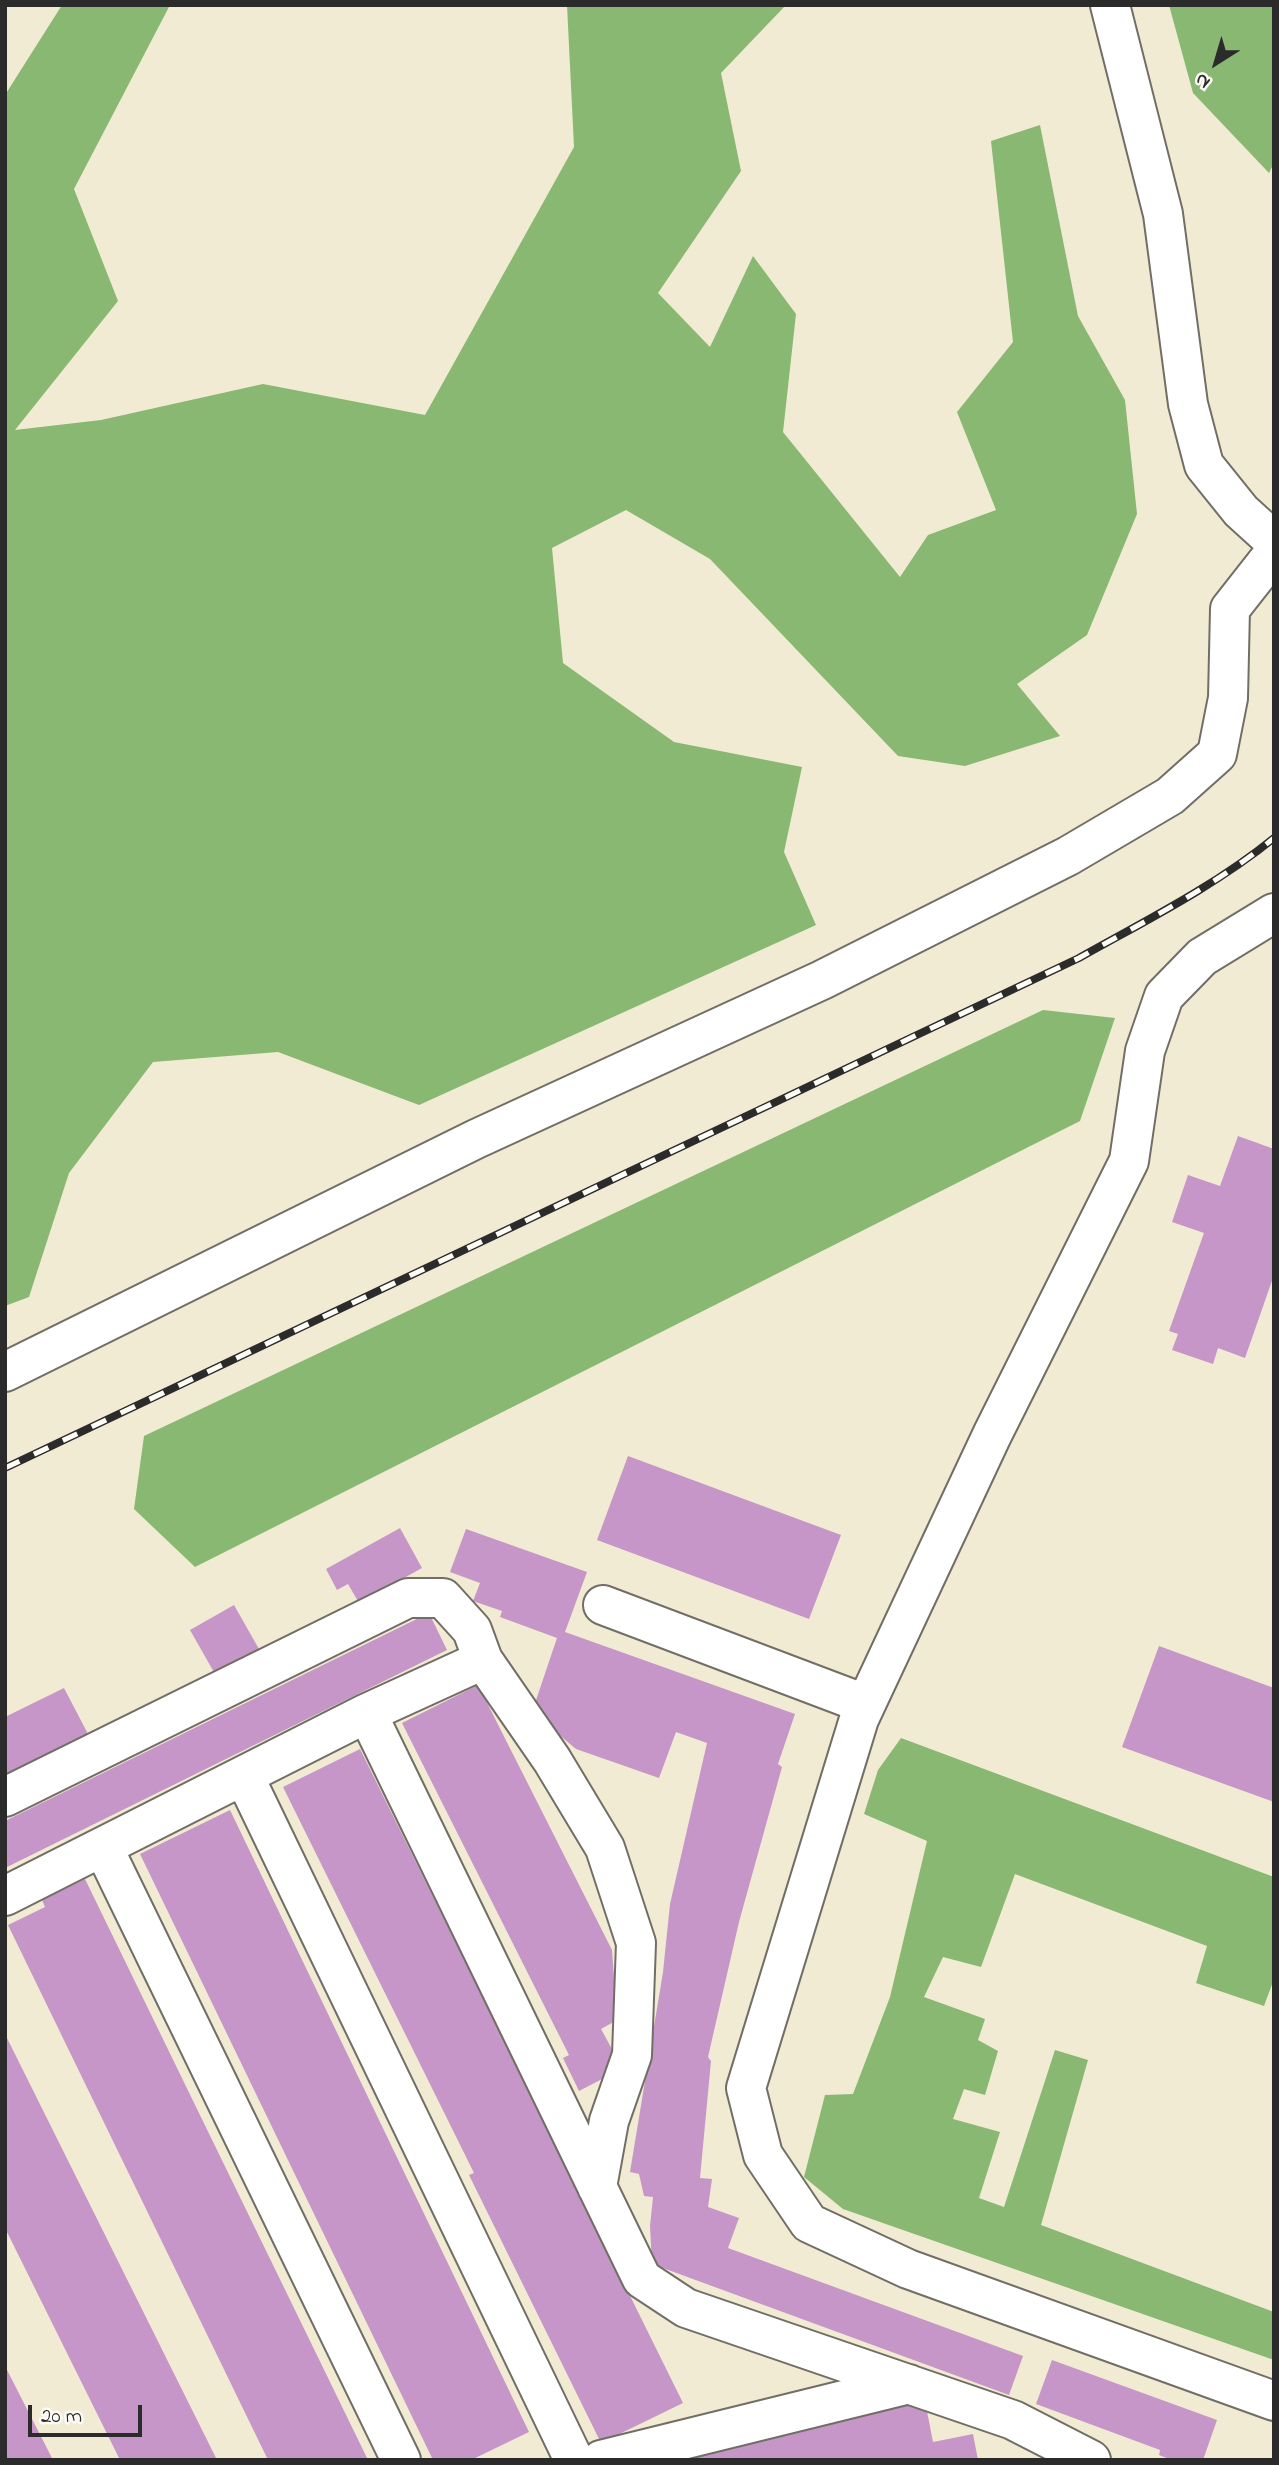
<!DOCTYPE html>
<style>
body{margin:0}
#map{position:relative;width:1279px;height:2465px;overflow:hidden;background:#f2ebd3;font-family:"Indie Flower",sans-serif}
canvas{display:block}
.frame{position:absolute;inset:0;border:7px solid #2b2b2b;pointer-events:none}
.north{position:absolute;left:1181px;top:28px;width:70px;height:70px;-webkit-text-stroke:5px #fdfcf7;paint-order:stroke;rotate:217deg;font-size:19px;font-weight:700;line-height:28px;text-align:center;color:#2b2b2b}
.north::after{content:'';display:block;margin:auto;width:24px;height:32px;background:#2b2b2b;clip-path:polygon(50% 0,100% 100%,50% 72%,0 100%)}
.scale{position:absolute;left:28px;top:2405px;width:114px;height:32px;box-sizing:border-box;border:4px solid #2b2b2b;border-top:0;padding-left:9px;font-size:21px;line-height:24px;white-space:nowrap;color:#2b2b2b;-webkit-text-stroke:5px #fdfcf7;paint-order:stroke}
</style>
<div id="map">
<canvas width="1279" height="2465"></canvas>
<div class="frame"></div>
<div class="north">N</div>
<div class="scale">20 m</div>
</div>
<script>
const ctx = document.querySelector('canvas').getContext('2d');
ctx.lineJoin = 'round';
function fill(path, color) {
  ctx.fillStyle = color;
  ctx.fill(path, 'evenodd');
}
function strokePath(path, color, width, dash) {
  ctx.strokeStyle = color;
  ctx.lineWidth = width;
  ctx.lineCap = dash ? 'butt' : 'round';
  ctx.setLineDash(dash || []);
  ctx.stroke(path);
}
fill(new Path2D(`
 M62 5H170L74 189 118 301 15 430 101 420 263 384 425 415 574 147 567 5H786L721 73 741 171 658 293 710 347 753 256 796 314 783 432 900 577 928 535 996 510 957 412 1013 342 991 141 1040 125 1078 316 1125 400 1137 514 1087 635 1017 684 1060 736 965 766 898 756 710 559 626 510 552 548 563 663 674 742 802 767 784 852 816 925 419 1105 278 1052 153 1062 69 1173 29 1297 5 1306V95Z
 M1169 5H1274V163L1269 173 1193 93Z
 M1043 1010 1115 1018 1080 1121 195 1567 134 1509 144 1436Z
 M901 1738 1274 1877V1979L1264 2006 1196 1983 1207 1946 1015 1874 981 1967 943 1957 924 1997 985 2019 978 2040 998 2051 985 2095 964 2089 953 2119 1000 2132 979 2198 1004 2207 1055 2050 1088 2060 1041 2225 1274 2312V2360L843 2209 804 2177 825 2095 853 2094 890 1997 927 1841 864 1814 878 1770Z`), '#88b872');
fill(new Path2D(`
 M1238 1136 1274 1149V1275L1245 1358 1218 1348 1213 1364 1172 1350 1178 1334 1169 1331 1204 1233 1172 1222 1188 1175 1220 1186Z
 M628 1456 841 1535 809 1619 597 1540Z
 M400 1528 422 1568 359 1603 348 1584 337 1590 326 1569Z
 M466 1529 587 1572 565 1632 795 1714 778 1764 782 1767 739 1922 708 2057 711 2061 700 2178 712 2179 708 2207 739 2218 728 2248 1023 2356 1009 2395 652 2264 650 2226 653 2197 644 2196 639 2174 630 2172 663 1972 670 1904 707 1743 676 1732 659 1778 576 1749 532 1712 557 1638 500 1617 502 1611 473 1601 480 1583 450 1572Z
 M234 1605 259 1649 215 1674 190 1630Z
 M429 1613 447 1650 5 1868V1821Z
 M1159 1646 1274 1688V1802L1122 1747Z
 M478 1685 612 1950 617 2020 601 2029 613 2051 604 2078 579 2091 563 2058 569 2055 402 1723Z
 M64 1688 88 1734 5 1776V1717Z
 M360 1749 683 2403 601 2443 469 2175 474 2173 283 1787Z
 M230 1810 529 2432 471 2460H433L140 1854Z
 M85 1879 368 2460H268L8 1925 45 1907 42 1900Z
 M5 2034 217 2460H120L5 2228Z
 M1052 2360 1217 2420 1203 2460H1172L1159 2455 1160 2450 1036 2404Z
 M5 2366 53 2460H5Z
 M925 2401 933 2442 973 2434 978 2460H666L722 2442Z`), '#c596c7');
const minor = new Path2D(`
 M1110 5 1163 214 1188 404 1204 465 1241 511 1274 541
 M1274 913 1202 957 1164 996 1145 1051 1129 1161 992 1435 859 1719 746 2088 763 2155 809 2223 908 2269 1274 2401
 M5 1372 476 1139 822 980 1068 856 1170 796 1217 754 1228 698 1230 609 1274 553
 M603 1605 865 1704
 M367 1713 483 1660 552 1760 605 1848 636 1943 632 2055 609 2121 597 2187
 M244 1776 574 2460
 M5 1797 408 1598H443L472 1630 483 1660
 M103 1847 401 2460
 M5 1896 367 1713 642 2279 686 2308 1013 2420 1091 2460
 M601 2460 909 2384`);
strokePath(minor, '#716e66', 42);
strokePath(minor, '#fff', 38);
const rail = new Path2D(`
 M5 1468 1079 958C1145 921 1215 886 1274 838`);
strokePath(rail, '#2b2b2b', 8);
strokePath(rail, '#fdfcf7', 5, [16]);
</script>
